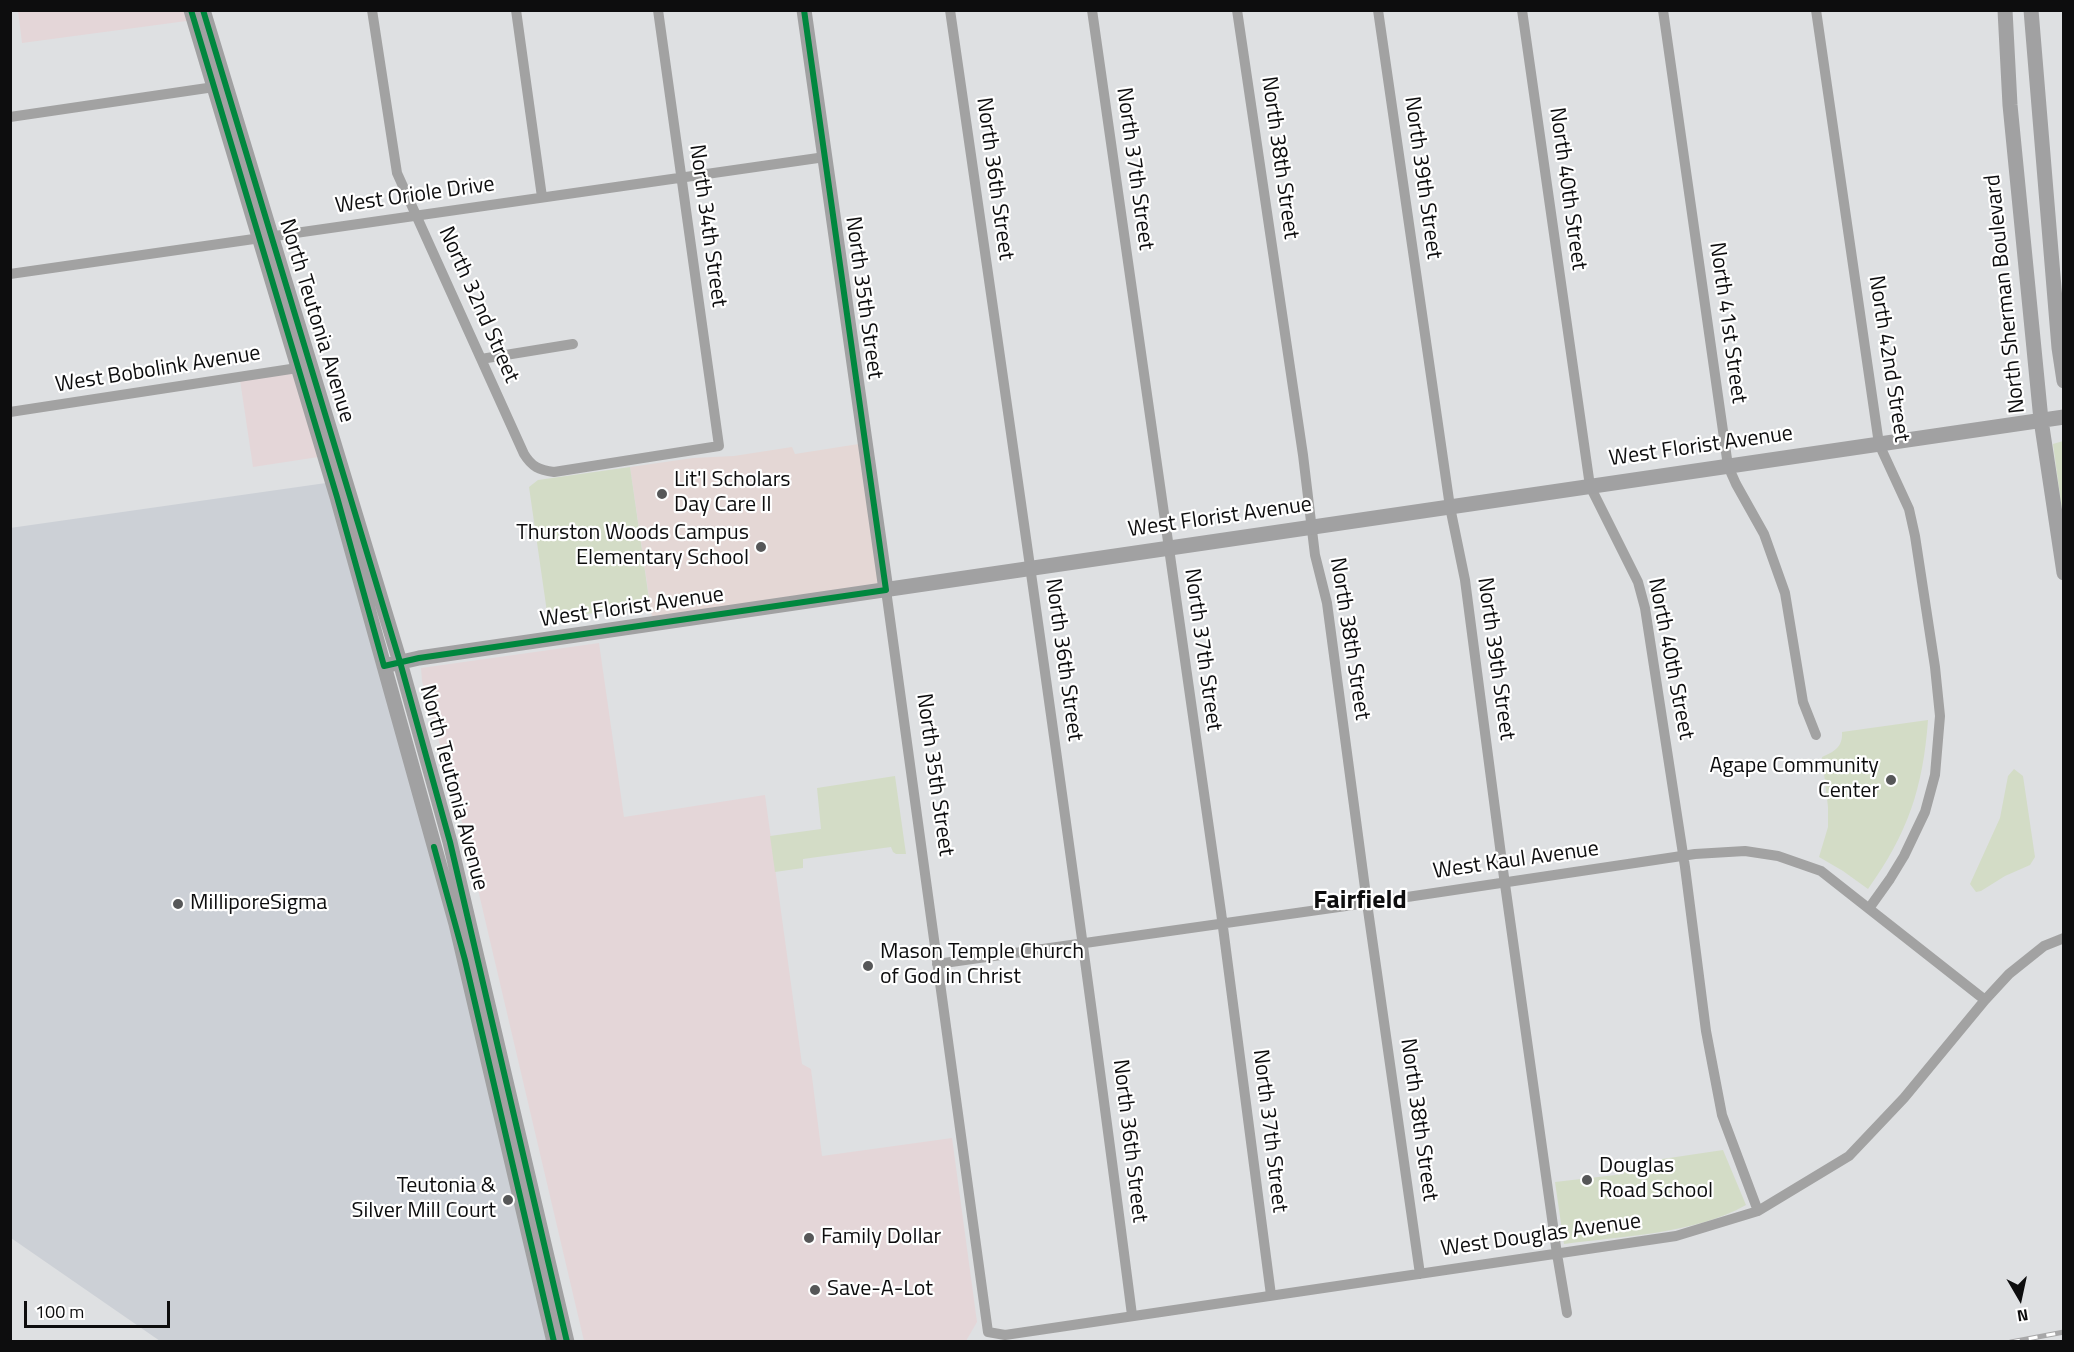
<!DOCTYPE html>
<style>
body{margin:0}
#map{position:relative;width:2074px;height:1352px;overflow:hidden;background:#dee0e2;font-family:"Titillium Web",sans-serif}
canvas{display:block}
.frame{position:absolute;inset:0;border:12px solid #0d0d0e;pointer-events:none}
.north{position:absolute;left:1990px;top:1268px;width:60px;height:60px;-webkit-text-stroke:4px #fff;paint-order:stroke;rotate:171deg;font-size:16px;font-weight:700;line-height:24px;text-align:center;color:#0d0d0e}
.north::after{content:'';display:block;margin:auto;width:21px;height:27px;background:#0d0d0e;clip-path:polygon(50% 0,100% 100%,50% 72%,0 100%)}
.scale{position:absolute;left:24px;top:1301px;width:146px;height:27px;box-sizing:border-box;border:3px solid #0d0d0e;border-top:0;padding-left:8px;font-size:18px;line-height:21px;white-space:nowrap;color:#0d0d0e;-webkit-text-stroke:4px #fff;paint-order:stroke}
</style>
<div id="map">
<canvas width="2074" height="1352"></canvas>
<div class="frame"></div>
<div class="north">N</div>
<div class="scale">100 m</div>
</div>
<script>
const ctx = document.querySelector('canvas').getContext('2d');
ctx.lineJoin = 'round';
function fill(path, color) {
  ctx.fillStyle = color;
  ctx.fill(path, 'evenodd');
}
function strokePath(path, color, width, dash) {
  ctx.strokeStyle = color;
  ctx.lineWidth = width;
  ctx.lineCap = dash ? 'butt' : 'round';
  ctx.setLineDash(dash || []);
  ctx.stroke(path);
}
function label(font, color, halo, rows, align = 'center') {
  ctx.font = font + ' "Titillium Web",sans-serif';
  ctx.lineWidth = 4.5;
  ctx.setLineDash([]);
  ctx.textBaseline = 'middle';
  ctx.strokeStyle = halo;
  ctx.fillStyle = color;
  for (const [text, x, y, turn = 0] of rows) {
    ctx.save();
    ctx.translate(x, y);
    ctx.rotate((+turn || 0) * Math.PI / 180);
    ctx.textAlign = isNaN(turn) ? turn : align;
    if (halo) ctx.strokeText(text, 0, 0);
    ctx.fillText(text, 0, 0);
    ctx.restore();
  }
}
fill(new Path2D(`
 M18 11H191L194 20 22 43Z
 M298 369 325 456 253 467 240 380Z
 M599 643 624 817 765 795 802 1064 811 1069 822 1156 952 1138 977 1322 966 1341H584L464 830 422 681 421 668Z`), '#e4d6d8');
fill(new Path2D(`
 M333 482 389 682 554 1341H160L11 1238 10 528Z`), '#ccd0d6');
fill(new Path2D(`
 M865 443 886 590 653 624 630 467 693 458 734 456 792 447 795 454Z`), '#e4d7d5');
fill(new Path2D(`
 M2063 441H2064L2063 517 2053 444Z
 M630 467 650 606 548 619 529 487 538 480Z
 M1928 720C1923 788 1908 833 1868 889L1843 871 1819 857 1828 827V807L1822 757C1834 752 1843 747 1842 732Z
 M2014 769 2023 776 2035 857 2030 865 2005 876 1981 891 1976 892 1970 884 2000 818 2008 776Z
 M895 776 906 854H896L893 852 891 847 803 859V868L775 872 770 836 821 829 817 788Z
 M1723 1150 1746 1205C1694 1234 1623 1236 1564 1244L1555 1182 1624 1174 1622 1165Z`), '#d3dcc6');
strokePath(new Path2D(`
 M372 10 397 173 524 454C532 467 539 470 554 472L719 446 658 10
 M516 10 542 197
 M950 10C1013 445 1076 880 1132 1315
 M1092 10 1221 912 1271 1295
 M1237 10 1303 455 1315 555 1327 603 1367 903 1420 1274
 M1378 10 1450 507 1465 580 1503 870 1557 1254 1567 1313
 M1522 10 1590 486 1638 582 1645 608 1685 867 1706 1031 1722 1115 1758 1211
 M1663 10 1728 466 1736 484 1764 534 1785 593 1803 702 1816 735
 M1816 10 1879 444 1909 509 1915 536 1935 667 1940 716 1935 775 1925 812 1904 856 1890 879 1870 907
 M10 117 221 86
 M10 274 825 157
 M481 359 573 344
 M10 412 304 367
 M886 590 988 1332 1005 1335 1676 1236 1758 1211 1849 1156 1904 1098 1985 1000 2009 974 2044 946 2064 938
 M937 964 1367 903 1695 854 1745 851 1778 856 1821 871 1985 1000`), '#a2a2a2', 10);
strokePath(new Path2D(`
 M191 10 337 497 456 924 554 1342
 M203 10 400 662 450 842 567 1342
 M804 10 886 590
 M2005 10 2010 105 2041 420 2064 573
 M2031 10 2059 348 2064 381
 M384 666 419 658 2064 417`), '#a1a1a2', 15);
const rail = new Path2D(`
 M2011 1342 2064 1332`);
strokePath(rail, '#a7a7a8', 5);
strokePath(rail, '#fff', 3, [9]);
strokePath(new Path2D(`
 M191 10 337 497 384 666 419 658 886 590 804 10
 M203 10 400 662 450 842 567 1342
 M434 847 465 960 554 1342`), '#00873e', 6);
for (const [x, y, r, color] of [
 [662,494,6,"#565758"],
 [761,547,6,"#565758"],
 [1891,780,6,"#565758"],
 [178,904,6,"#565758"],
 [868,966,6,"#565758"],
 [1587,1180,6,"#565758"],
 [508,1200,6,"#565758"],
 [809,1238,6,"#565758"],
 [815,1290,6,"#565758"]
]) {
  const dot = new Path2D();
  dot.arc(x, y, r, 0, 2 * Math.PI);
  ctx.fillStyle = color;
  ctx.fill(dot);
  strokePath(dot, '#fff', 2);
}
label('22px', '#0d0d0e', '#fff', [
 ["North 38th Street",1279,158,82],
 ["North 37th Street",1134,169,82],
 ["North 39th Street",1422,178,82],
 ["North 36th Street",994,179,82],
 ["North 40th Street",1567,189,82],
 ["West Oriole Drive",415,196,-8],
 ["North 34th Street",707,226,82],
 ["North Sherman Boulevard",2006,294,-96],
 ["North 35th Street",863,298,82],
 ["North 32nd Street",478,305,66],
 ["North Teutonia Avenue",316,321,73],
 ["North 41st Street",1727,323,82],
 ["North 42nd Street",1888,359,81],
 ["West Bobolink Avenue",158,370,-9],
 ["West Florist Avenue",1701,447,-8],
 ["West Florist Avenue",1220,518,-8],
 ["West Florist Avenue",632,608,-8],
 ["North 38th Street",1349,639,81],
 ["North 37th Street",1202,650,82],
 ["North 39th Street",1495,659,82],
 ["North 40th Street",1670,659,79],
 ["North 36th Street",1063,660,82],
 ["North 35th Street",934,775,82],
 ["North Teutonia Avenue",453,788,75],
 ["West Kaul Avenue",1516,861,-8],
 ["North 38th Street",1418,1120,82],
 ["North 37th Street",1269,1131,83],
 ["North 36th Street",1129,1141,83],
 ["West Douglas Avenue",1541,1236,-8]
]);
label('22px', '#0d0d0e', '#fff', [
 ["Lit'l Scholars",674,481],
 ["Day Care II",674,506],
 ["Thurston Woods Campus",749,534,"right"],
 ["Elementary School",749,559,"right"],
 ["Agape Community",1879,767,"right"],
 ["Center",1879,792,"right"],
 ["MilliporeSigma",190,904],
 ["Mason Temple Church",880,953],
 ["of God in Christ",880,978],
 ["Douglas",1599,1167],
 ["Road School",1599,1192],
 ["Teutonia &",496,1187,"right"],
 ["Silver Mill Court",496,1212,"right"],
 ["Family Dollar",821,1238],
 ["Save-A-Lot",827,1290]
], 'left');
label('bold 26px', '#0d0d0e', '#fff', [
 ["Fairfield",1360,902]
]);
</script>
